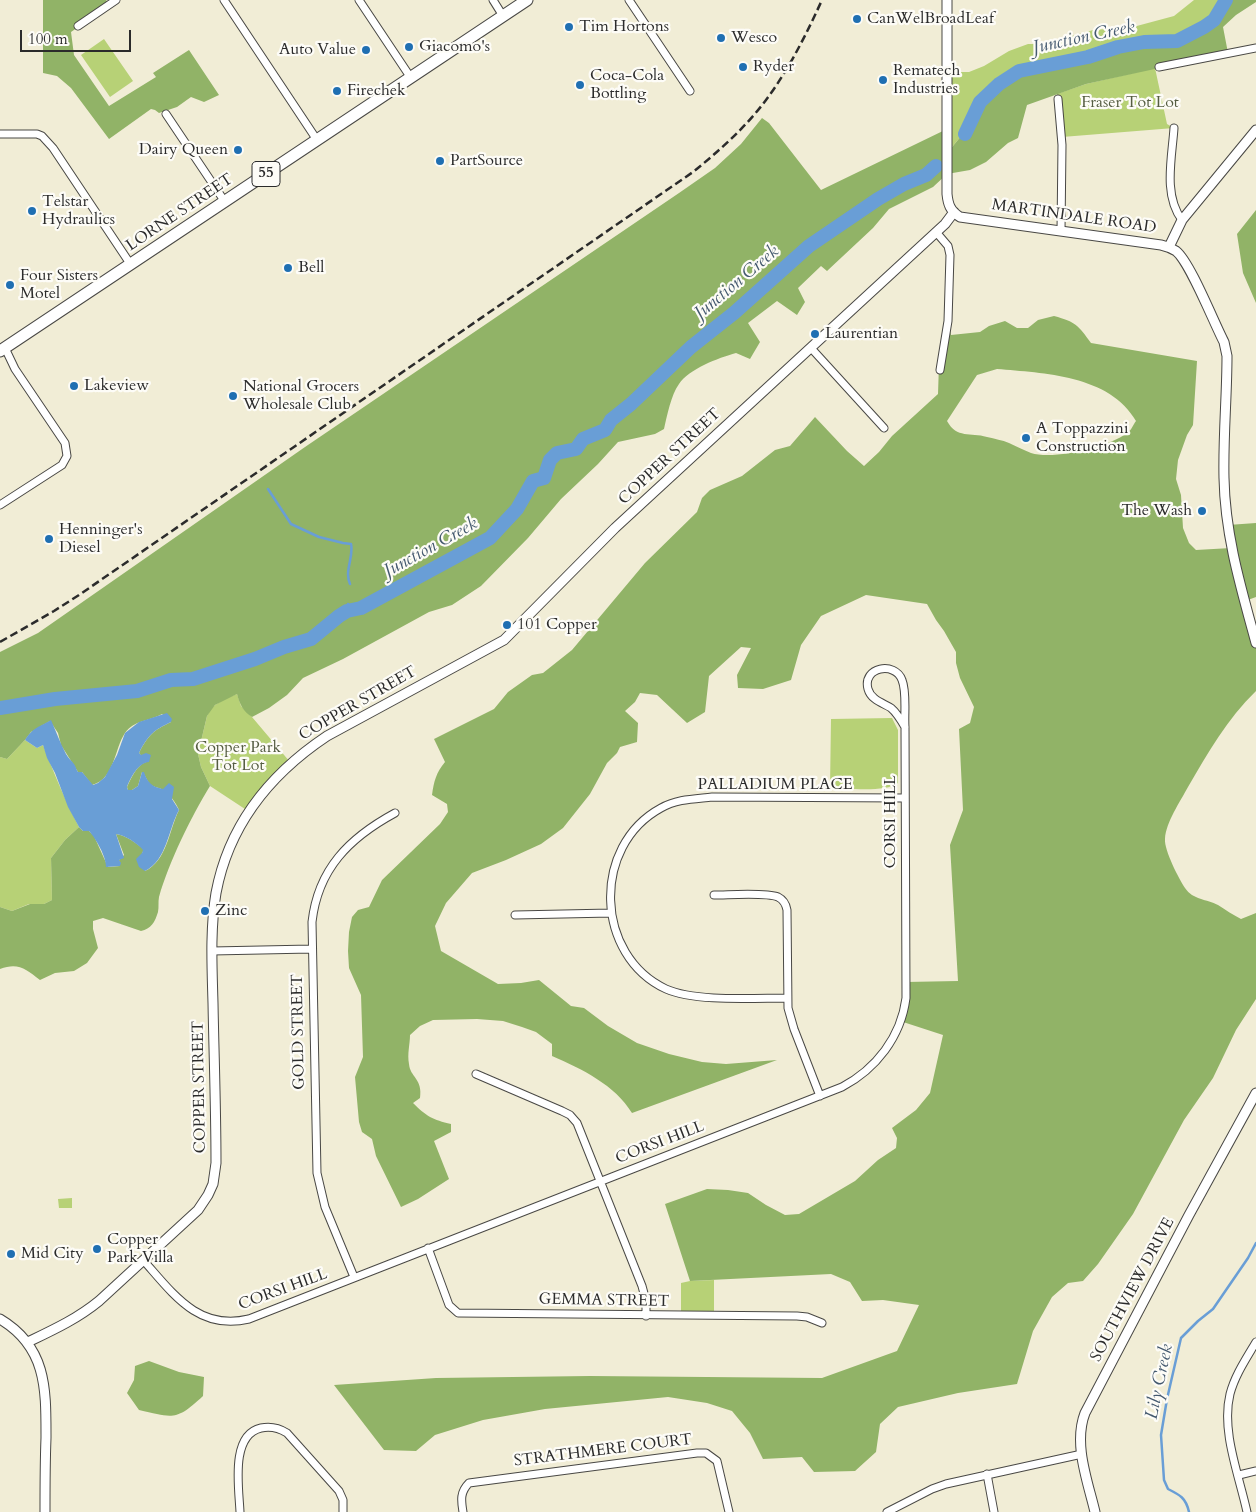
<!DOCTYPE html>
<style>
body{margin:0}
#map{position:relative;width:1256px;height:1512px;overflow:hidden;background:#f1edd6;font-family:Cardo,serif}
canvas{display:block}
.scale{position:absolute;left:20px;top:30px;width:111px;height:22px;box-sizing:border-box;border:2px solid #2b2b2b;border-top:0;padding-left:6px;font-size:15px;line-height:18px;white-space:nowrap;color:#2b2b2b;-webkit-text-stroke:4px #fdfcf7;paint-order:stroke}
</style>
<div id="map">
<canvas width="1256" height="1512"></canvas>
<div class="scale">100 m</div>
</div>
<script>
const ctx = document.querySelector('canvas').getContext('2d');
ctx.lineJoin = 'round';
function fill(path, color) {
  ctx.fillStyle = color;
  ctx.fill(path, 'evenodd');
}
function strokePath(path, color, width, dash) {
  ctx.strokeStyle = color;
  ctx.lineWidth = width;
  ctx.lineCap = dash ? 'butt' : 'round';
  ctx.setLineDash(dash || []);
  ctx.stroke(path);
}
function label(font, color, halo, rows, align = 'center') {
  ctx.font = font + ' Cardo,serif';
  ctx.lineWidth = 4.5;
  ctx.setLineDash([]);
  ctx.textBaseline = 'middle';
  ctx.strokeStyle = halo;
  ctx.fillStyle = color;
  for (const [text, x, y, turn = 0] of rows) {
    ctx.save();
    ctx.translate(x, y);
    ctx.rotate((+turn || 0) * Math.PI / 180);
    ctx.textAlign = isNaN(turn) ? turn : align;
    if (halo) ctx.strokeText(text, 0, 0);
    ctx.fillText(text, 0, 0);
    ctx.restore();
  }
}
fill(new Path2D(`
 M1194 0H1225L1214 19 1204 27 1177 41H1144L1118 46 1088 57 1035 66 1012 75 999 84 980 102 962 135 947 153 948 72H969L984 66 1009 51 1028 44H1043L1093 30 1133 27 1174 16Z
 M104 39 133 81 110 97 81 55Z
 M1155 68 1167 124 1174 128 1062 137 1057 94 1086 84Z
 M237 694 241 706 252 717 290 762 248 811 210 786 201 767 198 754 207 716 211 708 224 699Z
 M892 718 898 730V783C885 793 847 788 830 788L831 719Z
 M25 740 37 748 43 745C54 773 65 800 79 827L65 840 51 858 52 900 44 904H29L12 911 0 907V757L7 759Z
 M72 1198V1208H59L58 1199Z
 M714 1280V1315H681V1283L690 1281Z`), '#b7d176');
fill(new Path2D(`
 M43 0H106L110 5 71 32 74 55 109 106 156 77 153 73 189 50 219 95 204 102 191 97 177 107 159 113 155 110 151 109 109 139 71 88 57 76 43 73Z
 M1225 0H1256V2L1236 15 1223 27 1228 53 1086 84 1027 105 1018 138 1008 143 986 162 970 170 947 174 933 187 889 209 873 228 827 271 821 266 798 288 805 302 797 315 777 301 748 323 760 342 750 359 736 353C718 358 689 369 679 384 671 395 667 416 664 429L655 434 618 442 598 464 561 499 528 538 481 586 452 605 429 612 343 659 303 678 287 695 269 708 252 717C243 711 240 705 237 694L215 705 207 716 198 754 201 767 210 786C191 817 169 862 159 897 158 902 159 907 158 912 155 922 151 929 141 931L103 918 93 921V929L98 948 87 963 74 971 55 973 40 980C26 969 18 962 0 969V907L12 911 30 904H44L52 900 51 858 65 840 79 827 83 831H89L94 836 108 867 120 866 119 860 124 855 116 834C125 835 137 843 144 850L142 853 145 871C167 861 169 830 179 810 176 803 170 794 163 790 159 787 153 788 149 783 146 779 146 776 142 772L138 786 132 790H128L127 787C131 778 137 765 146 762L139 753C148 735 154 730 171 722L162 714C150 721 134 720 125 733 114 749 115 779 92 785L82 772H78L61 745 58 733 50 721 31 732 25 740 7 759 0 757V652L38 633 305 447 679 193 715 168 741 144 762 118 769 123 821 190 947 129 948 152 962 135 980 102 999 84 1011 75 1035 66 1088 57 1118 46 1144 41H1177L1204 27 1213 19Z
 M1256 210V303L1243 273 1237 234Z
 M1054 316C1076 322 1078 325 1091 343L1197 361 1193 425 1187 435 1178 460 1176 479 1181 495 1183 528 1189 543 1196 550 1231 548 1228 525 1256 523V597L1245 601 1256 641V691C1227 719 1208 753 1188 787 1180 802 1166 822 1165 839 1164 850 1179 879 1185 888 1193 900 1207 899 1218 905 1226 910 1233 915 1241 919L1256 913V999L1236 1030 1213 1078 1184 1120 1133 1214 1098 1264 1083 1281 1068 1283 1052 1297 1033 1331 1017 1384 958 1393 898 1407 880 1424 876 1452 855 1471 814 1472 802 1457 763 1459 750 1433 732 1411 707 1403 668 1397 545 1409 483 1420 435 1435 416 1451 384 1450 334 1385 436 1378 590 1376 822 1378 897 1351 919 1305 883 1300 862 1301 850 1282 831 1274 690 1281 665 1204 707 1189 728 1190 748 1193 766 1205 785 1215 799 1214 855 1181 878 1160 896 1148 897 1138 892 1128 916 1110 930 1093 943 1035 900 1021 906 982 958 981 950 845 963 810 959 729 970 723 974 707 960 678 956 663V652L944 631 936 620 927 604 866 595 821 616 801 645 791 680 763 689 738 688 737 675 751 648 741 647 709 676 705 712 687 723 657 695 640 693 635 702 625 711 638 723 637 742 620 747 617 753 607 763 590 794 563 828 541 844 506 860 472 873 446 903 435 926 441 951 498 984 521 983 539 980 571 1006 584 1008 608 1026 637 1043 669 1054 702 1062 726 1064 777 1060 632 1113C615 1085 582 1069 552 1056V1044L536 1032 522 1027 503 1021 477 1019 433 1020 420 1026 410 1035C410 1044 407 1054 409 1064 410 1077 423 1079 420 1098L413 1103C426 1116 433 1120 451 1124V1132L434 1141 449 1179 418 1199 401 1207 376 1156 372 1139 362 1132 359 1122 355 1077 363 1057 361 995 349 968 348 951 349 932 352 917 358 910 369 907 382 880 440 824 448 812 447 804 432 795C434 781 436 773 445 762L434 739 494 709 508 692 532 675 543 673 572 650 645 563 697 512 702 498 710 490 742 476 775 450 790 446 815 417 847 451 864 466 879 452 892 436 938 394 939 364 948 321 951 335 980 332 989 326 1005 321 1017 328H1028L1038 320ZM997 369C1043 373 1110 375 1136 421 1133 425 1131 431 1127 433 1107 448 1053 460 1031 453 1023 450 1016 446 1009 443 1002 440 995 439 987 437 970 432 957 439 947 421L977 375Z
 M149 1361 179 1372 204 1377 203 1396C176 1421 174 1418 139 1410L127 1393 134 1380 135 1366Z`), '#91b367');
fill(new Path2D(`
 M167 713 172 719 171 722C154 730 148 735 139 753L141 755 146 753 151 755 149 762C138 763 131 777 127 787L128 790H132L138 786 142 772H144C147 782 152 787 163 789L169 783 174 787 172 799 179 810C168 830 167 860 145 871L139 867 136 859 142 853 143 850C137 843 125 835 116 834L124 858 119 860 121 863 120 866 106 867C106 856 96 839 89 831H83L79 827 68 807 55 773 47 758 43 745 37 748 25 740C33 727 40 727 51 720 56 731 60 743 66 754 68 758 72 761 74 764 76 767 76 769 78 772H82L93 785 98 783 105 777 117 755 125 733 139 722Z`), '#699ed6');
strokePath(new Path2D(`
 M268 489 291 524 319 537 343 543 351 544C354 557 344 571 350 584
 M347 611 348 604
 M1189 1512C1186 1498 1180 1495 1168 1489L1164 1480 1161 1435 1167 1399 1181 1338 1198 1321 1213 1309 1248 1258 1256 1243`), '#699ed6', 2.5);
strokePath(new Path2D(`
 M965 134 980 102 999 84 1019 71 1088 57 1118 47 1144 42 1177 41 1204 27 1214 20 1226 0
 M0 708 55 699 137 691 171 680 193 679 255 659 284 647 311 639 339 616 347 611 361 608 490 538 517 509 533 481 544 478 550 460 557 453 576 449 583 439 605 430 611 420 631 404 691 347 734 313 809 246 878 199 904 184 926 175 936 166`), '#699ed6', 14);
const minor = new Path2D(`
 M224 0 317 140
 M359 0 411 78
 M493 0 503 16
 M629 0 690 91
 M78 26 116 0
 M1159 67 1256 48
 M1058 99 1062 145 1061 231
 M166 114 225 202
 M1174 128C1172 158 1163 195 1182 220
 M0 134H37L42 136 53 148 131 265
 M936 232 948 246 950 255 948 321 940 370
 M811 348 884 428
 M0 505 62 465 67 456 65 443 15 369 5 348
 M714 895C729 895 766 892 778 897 784 900 786 904 787 910L788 1008 794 1029 820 1096
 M515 915 611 913
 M212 951 311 949
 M787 998C754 998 695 1002 666 989 595 956 591 846 661 808 677 799 694 799 712 797L905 798
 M476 1074 562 1111 570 1115 577 1123 642 1286 646 1301V1316
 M428 1248 449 1305 458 1313 797 1316 807 1317 822 1323
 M144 1261C174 1295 199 1331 249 1319L842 1087C876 1069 901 1037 906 998L905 727C904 714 907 692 902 680 895 661 862 667 868 689 871 700 883 703 891 708 897 713 901 720 905 727
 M354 1277 325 1207 317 1173 312 922C318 869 349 838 395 813
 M987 1474 994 1512
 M1239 1475 1256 1471
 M240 1512C239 1488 230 1435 261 1428 270 1426 279 1428 287 1433L339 1491 343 1500V1512
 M463 1512C461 1500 460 1492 469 1483L697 1453H706L717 1461 729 1512
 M887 1512 932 1489 946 1484 1082 1454
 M1247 1512C1239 1475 1221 1431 1230 1394 1235 1375 1246 1359 1256 1342`);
const tertiary = new Path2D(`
 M947 0V194C948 204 950 211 960 217L1161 245C1166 246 1171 248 1176 251 1190 262 1214 323 1224 342L1227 356C1227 396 1223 437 1224 478 1225 535 1241 588 1256 643
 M1169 247 1182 220 1256 130
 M0 1319C47 1347 46 1389 46 1438 45 1463 45 1487 45 1512
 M28 1342C53 1330 77 1319 99 1301L198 1210 208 1195 213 1184 216 1163C216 1110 214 1057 213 1003 212 967 210 929 216 893 229 824 270 774 327 736L504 640 615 528 945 224 954 212
 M1095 1512C1088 1482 1073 1444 1085 1413L1189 1215 1256 1093`);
const primary = new Path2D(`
 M0 351 527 0`);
strokePath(minor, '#494845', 9);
strokePath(tertiary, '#494845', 11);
strokePath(primary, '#494845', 13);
strokePath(minor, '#fff', 7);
strokePath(tertiary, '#fff', 9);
strokePath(primary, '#fff', 11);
strokePath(new Path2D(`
 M0 642 54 611 79 595 693 172C719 151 745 128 766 100 789 69 806 35 822 0`), '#2b2b2b', 2.5, [8, 4]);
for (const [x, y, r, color] of [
 [857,19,5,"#1f6fb2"],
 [569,27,5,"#1f6fb2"],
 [721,38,5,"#1f6fb2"],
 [409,47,5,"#1f6fb2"],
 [366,50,5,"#1f6fb2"],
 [743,67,5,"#1f6fb2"],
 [883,80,5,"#1f6fb2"],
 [580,85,5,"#1f6fb2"],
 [337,91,5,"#1f6fb2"],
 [238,150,5,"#1f6fb2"],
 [440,161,5,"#1f6fb2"],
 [32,211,5,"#1f6fb2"],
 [288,268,5,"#1f6fb2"],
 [10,285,5,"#1f6fb2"],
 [815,334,5,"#1f6fb2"],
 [74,386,5,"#1f6fb2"],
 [233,396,5,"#1f6fb2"],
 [1026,438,5,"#1f6fb2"],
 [1202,511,5,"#1f6fb2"],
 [49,539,5,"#1f6fb2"],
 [507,625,5,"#1f6fb2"],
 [205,911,5,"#1f6fb2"],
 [97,1249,5,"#1f6fb2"],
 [11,1254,5,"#1f6fb2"]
]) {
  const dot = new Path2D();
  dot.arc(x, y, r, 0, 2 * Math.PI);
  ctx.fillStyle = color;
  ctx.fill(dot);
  strokePath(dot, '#fdfcf7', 2);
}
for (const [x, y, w] of [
 [266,174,28]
]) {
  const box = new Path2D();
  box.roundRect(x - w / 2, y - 12.5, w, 25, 4);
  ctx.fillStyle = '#fdfcf7';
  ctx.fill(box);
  strokePath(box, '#2b2b2b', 1);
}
label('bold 15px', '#2b2b2b', null, [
 ["55",266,174]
]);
label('16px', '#2b2b2b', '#fdfcf7', [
 ["CanWelBroadLeaf",867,19],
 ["Tim Hortons",579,27],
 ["Wesco",731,38],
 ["Giacomo's",419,47],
 ["Auto Value",356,50,"right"],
 ["Ryder",753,67],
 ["Rematech",893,71],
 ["Industries",893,89],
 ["Coca-Cola",590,76],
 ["Bottling",590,94],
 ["Firechek",347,91],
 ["Dairy Queen",228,150,"right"],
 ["PartSource",450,161],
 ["Telstar",42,202],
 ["Hydraulics",42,220],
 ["Bell",298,268],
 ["Four Sisters",20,276],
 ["Motel",20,294],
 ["Laurentian",825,334],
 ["Lakeview",84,386],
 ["National Grocers",243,387],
 ["Wholesale Club",243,405],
 ["A Toppazzini",1036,429],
 ["Construction",1036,447],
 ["The Wash",1192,511,"right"],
 ["Henninger's",59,530],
 ["Diesel",59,548],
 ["101 Copper",517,625],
 ["Zinc",215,911],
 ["Copper",107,1240],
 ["Park Villa",107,1258],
 ["Mid City",21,1254]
], 'left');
label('16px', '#555d42', '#fdfcf7', [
 ["Fraser Tot Lot",1130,103],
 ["Copper Park",238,748],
 ["Tot Lot",238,766]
]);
label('16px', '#2b2b2b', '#fdfcf7', [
 ["LORNE STREET",180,213,-34],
 ["MARTINDALE ROAD",1074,217,8],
 ["COPPER STREET",670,457,-43],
 ["COPPER STREET",358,704,-30],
 ["PALLADIUM PLACE",775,785],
 ["CORSI HILL",891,822,-90],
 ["GOLD STREET",299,1032,-91],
 ["COPPER STREET",200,1087,-91],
 ["CORSI HILL",660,1143,-21],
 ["CORSI HILL",283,1290,-20],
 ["SOUTHVIEW DRIVE",1133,1290,-62],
 ["GEMMA STREET",604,1301,1],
 ["STRATHMERE COURT",603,1451,-7]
]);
label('italic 18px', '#44596f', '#fdfcf7', [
 ["Junction Creek",1084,38,-12],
 ["Junction Creek",737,283,-40],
 ["Junction Creek",431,548,-29],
 ["Lily Creek",1160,1382,-78]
]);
</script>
